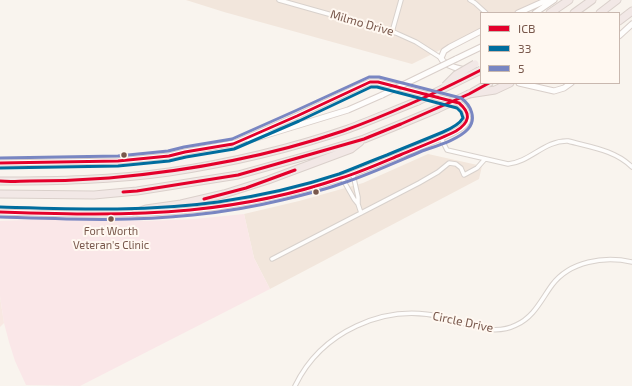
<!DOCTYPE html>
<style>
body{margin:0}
#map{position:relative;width:632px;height:386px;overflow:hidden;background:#f9f4ee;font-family:"Exo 2",sans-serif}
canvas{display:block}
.legend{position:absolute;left:480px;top:12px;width:140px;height:72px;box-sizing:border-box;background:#fff8f1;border:1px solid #c9b8af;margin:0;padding:5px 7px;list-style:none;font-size:12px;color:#79584c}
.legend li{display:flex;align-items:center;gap:8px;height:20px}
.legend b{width:20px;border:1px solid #c9b8af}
</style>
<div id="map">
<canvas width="632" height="386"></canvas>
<ul class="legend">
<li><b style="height:5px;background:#e4002b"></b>ICB</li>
<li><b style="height:5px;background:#006d9e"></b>33</li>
<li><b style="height:5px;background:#7986c2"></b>5</li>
</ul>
</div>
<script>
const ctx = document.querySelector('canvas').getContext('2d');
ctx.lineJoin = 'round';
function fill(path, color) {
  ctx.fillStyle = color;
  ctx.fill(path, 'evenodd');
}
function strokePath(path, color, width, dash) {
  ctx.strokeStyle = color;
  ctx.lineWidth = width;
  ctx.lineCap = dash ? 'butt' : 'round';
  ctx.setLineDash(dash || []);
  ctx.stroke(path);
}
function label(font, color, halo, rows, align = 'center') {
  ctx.font = font + ' "Exo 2",sans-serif';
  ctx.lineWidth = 4;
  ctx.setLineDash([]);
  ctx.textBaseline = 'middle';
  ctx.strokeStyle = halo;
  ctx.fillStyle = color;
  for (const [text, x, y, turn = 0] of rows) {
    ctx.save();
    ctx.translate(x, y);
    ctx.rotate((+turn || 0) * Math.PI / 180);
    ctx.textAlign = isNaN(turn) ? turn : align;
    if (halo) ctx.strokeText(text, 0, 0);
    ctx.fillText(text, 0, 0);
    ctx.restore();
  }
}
fill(new Path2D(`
 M186 0H542L515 13H481V30L412 64 224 12Z
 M428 154 482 166 479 179 270 289 254 258 244 214 299 201 363 183Z`), '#f2e6dc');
fill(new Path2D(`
 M0 296 4 323 0 327Z`), '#f8e8e2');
fill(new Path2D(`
 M244 214 254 258 270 289 80 386 26 385 15 361 9 342 4 323 0 296V221L53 219 148 221 194 219Z`), '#fae7e8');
const minor = new Path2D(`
 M279 0 396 33 416 42 441 58
 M470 0 475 3 486 13
 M392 32 401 0
 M441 138 447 150 508 164C530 162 545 140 568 141 590 147 615 150 632 167
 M353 174 358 197V204
 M342 178 354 199 358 204 361 213
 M272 259 419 183 438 172 449 163 456 164 461 168 464 175 477 168 485 159
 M295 386C321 332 384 303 442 317 466 323 492 337 516 325 534 317 541 300 552 285 570 261 604 256 632 262`);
const secondary = new Path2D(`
 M518 13 547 0
 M535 13 554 0
 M619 36 632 24
 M456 59 481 47
 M478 72C467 70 445 68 441 58L444 51 450 47 481 31
 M519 83 554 91 564 88 571 83
 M249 140 263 136 348 110 382 95
 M0 163 118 161 169 156 185 152 235 143
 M0 212C73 214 146 217 218 207 260 201 302 191 342 178 372 167 402 154 432 142 439 139 463 130 466 123 468 121 468 118 467 115 466 109 463 106 459 103L378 82H370L363 85 297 116 233 144`);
const motorway = new Path2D(`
 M550 13 569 0
 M574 13 592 0
 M600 13 617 0
 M619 21 632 11
 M473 92 489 83
 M469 94 495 90 510 83
 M0 181C56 181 113 180 169 172 230 163 290 149 348 129 372 120 395 110 418 101
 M0 194 94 195 137 191 238 175 317 153 364 139 401 124 437 109
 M135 213 146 209 181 204 224 194 268 180 351 149 360 142`);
strokePath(minor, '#d8d1cc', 5.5);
strokePath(secondary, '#d9cfca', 7);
strokePath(motorway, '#dad0cb', 9);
strokePath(minor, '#fefdfc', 3.5);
strokePath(secondary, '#fefdfc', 5);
strokePath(motorway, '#f2e8e6', 7);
const secondaryBridge = new Path2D(`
 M382 95 456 59`);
const motorwayBridge = new Path2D(`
 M445 86 456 75 475 64
 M418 101 481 70
 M437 109 469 94`);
strokePath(secondaryBridge, '#d9cfca', 7, []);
strokePath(motorwayBridge, '#dad0cb', 9, []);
strokePath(secondaryBridge, '#fefdfc', 5);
strokePath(motorwayBridge, '#f2e8e6', 7);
strokePath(new Path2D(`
 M0 163 118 161 169 156 185 152 233 144 297 116 370 82H378L459 103C472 114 469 123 456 131 438 140 419 147 400 155 381 163 361 172 341 178 292 195 241 205 190 210 127 216 63 214 0 212
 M0 181C10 182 20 181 30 181 56 181 83 180 109 178 188 171 267 157 343 131 390 114 436 93 481 70
 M123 192 137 191 238 175 364 139 401 124 469 94 489 83
 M204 199 246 188 295 170`), '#e4002b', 3);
strokePath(new Path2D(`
 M0 168 118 166 169 161 186 157 234 149 299 121 371 87H377L457 108 461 112 463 118C459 125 450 129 443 132 424 140 406 147 387 155 371 161 355 168 339 174 300 187 259 196 218 202 146 212 73 209 0 207`), '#006d9e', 3);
strokePath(new Path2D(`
 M0 158 118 156 168 151 184 147 232 139 295 111 369 77H379L461 98C471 105 477 119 468 129 458 140 436 146 422 151 396 162 370 174 343 183 324 190 303 195 282 200 253 207 223 212 193 215 129 222 64 219 0 217`), '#7986c2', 3);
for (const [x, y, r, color] of [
 [124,155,3.5,"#79584c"],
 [316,192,3.5,"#79584c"],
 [111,219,3.5,"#79584c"]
]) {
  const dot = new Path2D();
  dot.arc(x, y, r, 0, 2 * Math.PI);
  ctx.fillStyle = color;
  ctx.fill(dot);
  strokePath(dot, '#fff8f1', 1.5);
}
label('11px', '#79584c', '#fff8f1', [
 ["Fort Worth",111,231],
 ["Veteran's Clinic",111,245]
]);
label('12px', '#79584c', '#fff8f1', [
 ["Milmo Drive",362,23,16],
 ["Circle Drive",463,322,12]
]);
</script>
